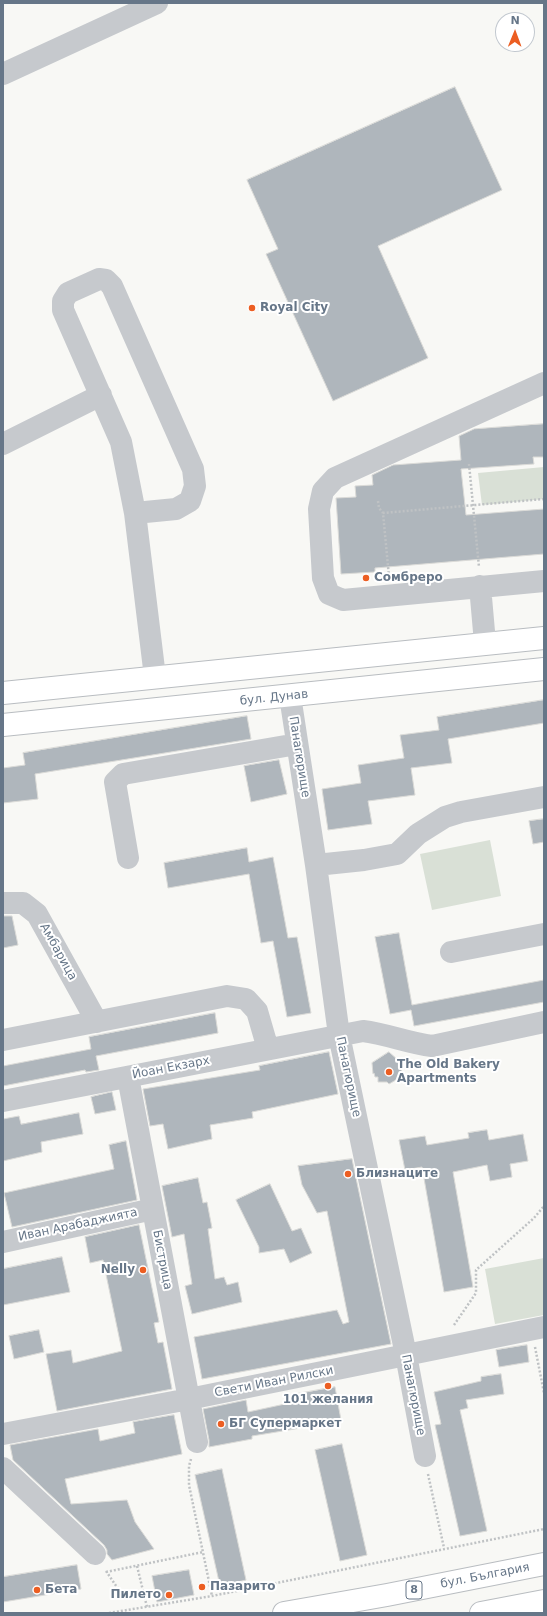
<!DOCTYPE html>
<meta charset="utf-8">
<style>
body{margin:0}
#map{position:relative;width:547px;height:1616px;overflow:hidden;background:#f8f8f5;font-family:"DejaVu Sans",sans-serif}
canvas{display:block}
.frame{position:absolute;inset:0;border:4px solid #667688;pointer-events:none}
.north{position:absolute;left:495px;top:12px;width:40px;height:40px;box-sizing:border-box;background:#fff;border:1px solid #c2c8cf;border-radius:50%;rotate:1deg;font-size:11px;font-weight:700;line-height:16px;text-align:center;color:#667688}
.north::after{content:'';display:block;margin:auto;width:14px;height:18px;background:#ec5e22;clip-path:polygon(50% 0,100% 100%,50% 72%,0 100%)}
</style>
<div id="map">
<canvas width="547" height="1616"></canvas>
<div class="frame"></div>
<div class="north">N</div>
</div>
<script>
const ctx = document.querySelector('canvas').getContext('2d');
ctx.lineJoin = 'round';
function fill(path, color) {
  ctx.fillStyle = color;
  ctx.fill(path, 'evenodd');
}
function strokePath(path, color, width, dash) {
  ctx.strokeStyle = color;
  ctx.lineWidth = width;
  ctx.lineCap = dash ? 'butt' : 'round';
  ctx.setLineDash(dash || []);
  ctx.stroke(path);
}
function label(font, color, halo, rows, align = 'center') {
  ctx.font = font + ' "DejaVu Sans",sans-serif';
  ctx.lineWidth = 4;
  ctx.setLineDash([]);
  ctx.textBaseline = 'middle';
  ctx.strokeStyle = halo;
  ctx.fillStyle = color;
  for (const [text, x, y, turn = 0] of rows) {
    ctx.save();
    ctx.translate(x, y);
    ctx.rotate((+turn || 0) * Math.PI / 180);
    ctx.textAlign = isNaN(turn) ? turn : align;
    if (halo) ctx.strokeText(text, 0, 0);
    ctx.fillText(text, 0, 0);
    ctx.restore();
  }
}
fill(new Path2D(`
 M544 467V499L482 505 478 473Z
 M490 840 501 896 432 910 420 854Z
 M544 1258V1315L495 1324 485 1269Z`), '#d9e0d6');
const building = new Path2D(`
 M455 87 502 190 378 246 428 358 333 401 266 254 278 249 247 180Z
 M544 424V457H533L534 464 461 469 466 515 544 509V554L375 568V572L341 574 336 498 356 497 355 486 373 485 372 475 393 465 461 460 459 436 474 429Z
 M544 700V723L448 739 452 763 411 768 415 795 368 801 372 824 328 830 322 789 361 783 358 765 404 758 400 735 439 730 437 717Z
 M247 716 251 739 35 774 38 799 3 803V768L25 765 23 753Z
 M279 760 287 794 251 802 244 766Z
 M544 819V842L533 844 529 821Z
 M247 848 249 862 273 857 288 938 297 937 311 1013 287 1017 273 941 261 943 249 874 168 888 164 863Z
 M3 916H12L18 945 3 948Z
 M399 933 412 1005 544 980V1002L414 1026 411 1010 390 1014 375 937Z
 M215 1013 218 1033 96 1056 99 1070 86 1072 85 1070 3 1086V1066L91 1049 89 1037Z
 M329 1052 338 1094 252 1112 253 1118 210 1125 212 1139 168 1149 163 1124 150 1126 143 1089 260 1070 259 1066Z
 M389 1052 398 1060V1061L401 1063 399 1066 403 1068 399 1074 401 1077 389 1084 387 1082H378V1077H375L374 1073 373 1074 372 1063Z
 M112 1092 116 1110 95 1114 91 1097Z
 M79 1113 83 1134 41 1142 42 1152 3 1161V1119L19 1116 21 1124Z
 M487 1130 489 1140 523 1134 528 1161 510 1164 512 1177 490 1181 487 1165 453 1172 473 1287 444 1292 422 1167 405 1170 399 1140 425 1136 427 1145 469 1138 468 1133Z
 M126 1141 137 1200 12 1227 4 1193 114 1169 109 1145Z
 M352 1159 391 1344 202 1379 194 1337 337 1310 343 1324 349 1322 327 1211 317 1213 302 1185 298 1166Z
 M198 1178 203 1203 207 1202 212 1228 208 1229 215 1279 224 1277 227 1285 238 1282 242 1302 192 1314 185 1286 192 1284 184 1234 172 1237 162 1186Z
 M270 1184 292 1231 301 1228 312 1253 290 1263 284 1249 259 1253V1247L236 1200Z
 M139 1225 159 1322 154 1323 158 1343 163 1342 172 1389 57 1411 46 1354 71 1350 73 1363 122 1351 103 1260 90 1263 85 1237Z
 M62 1257 70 1292 3 1305V1269Z
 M39 1330 44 1352 14 1359 9 1336Z
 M527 1345 529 1362 499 1367 496 1350Z
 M501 1374 504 1394 466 1400 468 1408 460 1410 487 1531 460 1536 435 1425 441 1424 434 1392 481 1381V1377Z
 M335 1387 341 1420 338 1422 252 1436V1439L209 1447V1440L203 1409 246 1400 248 1412 299 1401 297 1394Z
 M174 1415 182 1454 65 1479 71 1504 127 1500 135 1522 154 1549 112 1560 107 1554V1550L104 1545 13 1460 10 1445 98 1429 100 1441 135 1433 133 1422Z
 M342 1444 367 1555 340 1561 315 1450Z
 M222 1469 246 1580 220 1586 195 1475Z
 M77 1565 81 1589 3 1602V1577Z
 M189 1570 194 1595 157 1602 152 1576Z`);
fill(building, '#afb6bc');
strokePath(building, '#dadad7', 1);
const major = new Path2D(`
 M3 693 544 638
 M3 725 544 669
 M284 1613 387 1595 544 1564
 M481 1613 544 1601`);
strokePath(major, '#b9bdc1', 24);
strokePath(new Path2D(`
 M469 464 479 567
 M378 501 379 508 383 513
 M389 577 383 513 544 499
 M454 1325 476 1293V1270L534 1218 544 1206
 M535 1347 544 1393
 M191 1459 189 1466V1485L212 1596
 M428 1474 444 1548
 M137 1566 147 1607
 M106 1571 125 1599
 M106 1572 203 1552
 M109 1613 212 1596 544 1529`), '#bfc2c4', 2.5, [2, 2]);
strokePath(new Path2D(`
 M3 74 157 3
 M544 383 335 478 323 491 319 509 323 578 329 594 343 600 544 581
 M3 444 101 395
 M135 513 176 509 190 501 195 486 193 469 112 286 106 280 99 279 68 293 63 301V310L121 442 135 513 155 677
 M480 586 485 643
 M290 696 316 865 339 1035 406 1355 425 1456
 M128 858 115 782 123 774 297 744
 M316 865 364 860 397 854 418 834 445 817 461 812 544 797
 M3 903H23L37 914 97 1022
 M451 952 544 934
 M3 1040 227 996 246 999 257 1011 268 1049
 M128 1077 197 1442
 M3 1101 363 1031C387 1034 408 1043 432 1046L544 1022
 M3 1242 153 1209
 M3 1434 189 1399 544 1327
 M3 1468 95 1554`), '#c6c9cd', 22);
strokePath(major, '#fff', 22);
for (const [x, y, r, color] of [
 [252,308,4,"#ec5e22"],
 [366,578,4,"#ec5e22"],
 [389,1072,4,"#ec5e22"],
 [348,1174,4,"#ec5e22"],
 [143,1270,4,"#ec5e22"],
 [328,1386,4,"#ec5e22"],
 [221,1424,4,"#ec5e22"],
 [202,1587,4,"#ec5e22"],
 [37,1590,4,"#ec5e22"],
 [169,1595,4,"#ec5e22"]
]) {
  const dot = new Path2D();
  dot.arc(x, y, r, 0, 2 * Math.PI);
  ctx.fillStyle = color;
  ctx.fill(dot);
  strokePath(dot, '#fff', 1.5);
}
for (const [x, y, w] of [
 [414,1590,16]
]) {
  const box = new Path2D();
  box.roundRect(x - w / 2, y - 9, w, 18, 3);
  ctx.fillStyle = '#fff';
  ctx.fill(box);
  strokePath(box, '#667688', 1);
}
label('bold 11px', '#667688', null, [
 ["8",414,1590]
]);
label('bold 12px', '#667688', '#fff', [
 ["Royal City",260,308],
 ["Сомбреро",374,578],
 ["The Old Bakery",397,1065],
 ["Apartments",397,1079],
 ["Близнаците",356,1174],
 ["Nelly",135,1270,"right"],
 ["101 желания",328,1400,"center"],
 ["БГ Супермаркет",229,1424],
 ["Пазарито",210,1587],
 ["Бета",45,1590],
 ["Пилето",161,1595,"right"]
], 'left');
label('12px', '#667688', '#fff', [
 ["бул. Дунав",274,698,-6],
 ["Панагюрище",299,757,81],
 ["Амбарица",58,952,61],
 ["Йоан Екзарх",171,1068,-11],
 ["Панагюрище",348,1077,78],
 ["Иван Арабаджията",78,1225,-12],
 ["Бистрица",162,1260,79],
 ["Свети Иван Рилски",274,1382,-11],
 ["Панагюрище",413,1395,79],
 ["бул. България",485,1576,-11]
]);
</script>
